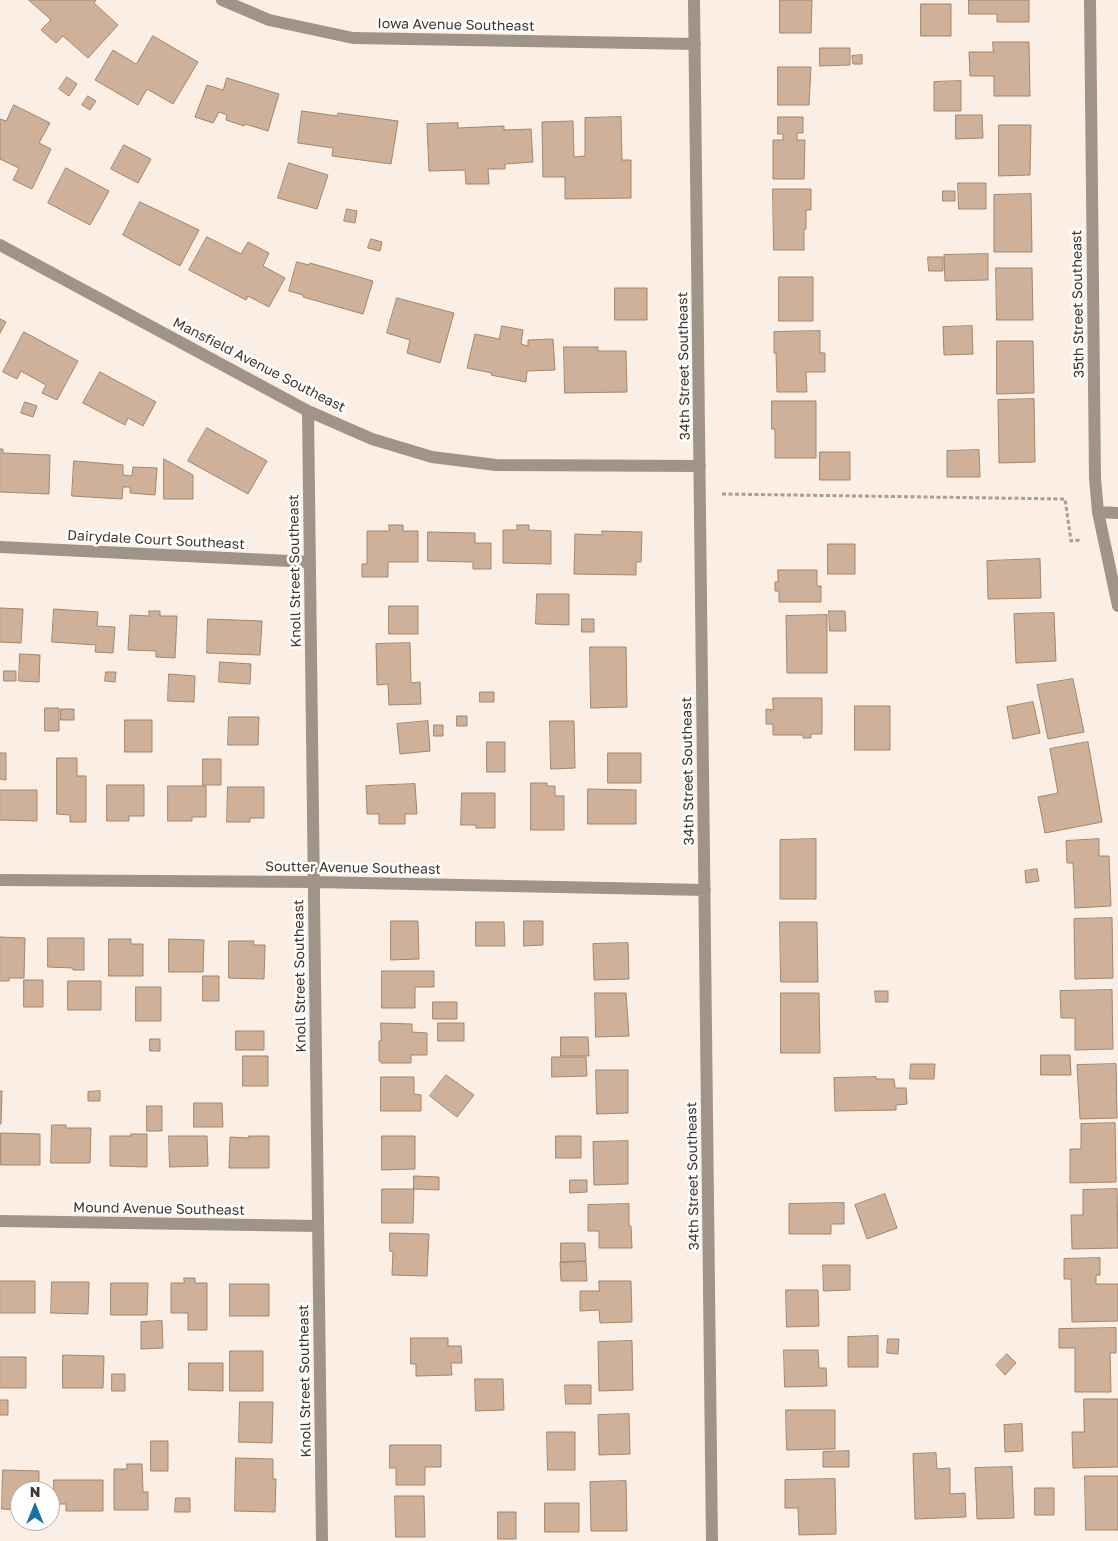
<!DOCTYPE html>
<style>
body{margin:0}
#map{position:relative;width:1118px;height:1541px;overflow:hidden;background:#fbeee4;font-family:"Golos Text",sans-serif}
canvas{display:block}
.north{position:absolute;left:10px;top:1481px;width:50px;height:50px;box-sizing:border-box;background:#fff;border:1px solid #b3afab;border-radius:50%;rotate:0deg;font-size:14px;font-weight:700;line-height:20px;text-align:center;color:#42362c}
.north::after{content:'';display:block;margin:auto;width:18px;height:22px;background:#1574a2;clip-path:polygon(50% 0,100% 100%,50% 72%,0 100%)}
</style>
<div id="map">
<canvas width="1118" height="1541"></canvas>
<div class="north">N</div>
</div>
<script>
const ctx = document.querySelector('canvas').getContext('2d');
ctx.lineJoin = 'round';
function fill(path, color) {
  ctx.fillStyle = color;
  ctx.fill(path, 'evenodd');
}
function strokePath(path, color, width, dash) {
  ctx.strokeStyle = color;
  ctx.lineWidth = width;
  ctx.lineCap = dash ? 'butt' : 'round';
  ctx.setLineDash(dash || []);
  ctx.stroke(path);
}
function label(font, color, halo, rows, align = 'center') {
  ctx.font = font + ' "Golos Text",sans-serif';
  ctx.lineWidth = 5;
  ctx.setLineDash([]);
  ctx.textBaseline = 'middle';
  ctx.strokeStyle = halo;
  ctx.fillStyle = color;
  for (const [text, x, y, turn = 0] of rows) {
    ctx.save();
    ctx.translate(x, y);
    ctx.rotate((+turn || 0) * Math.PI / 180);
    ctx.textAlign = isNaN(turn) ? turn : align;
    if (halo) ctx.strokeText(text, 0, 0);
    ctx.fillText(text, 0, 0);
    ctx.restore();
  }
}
const building = new Path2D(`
 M29 0H96L94 3 118 25 88 58 63 36 56 43 41 30 51 20Z
 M780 0H812L811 33H780Z
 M969 0H1029V22H997V14H969Z
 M921 4H951V36H921Z
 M153 36 198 62 173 104 147 89 138 105 95 80 113 50 136 64Z
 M993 42H1029L1030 96H994V76H970L969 52H993Z
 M820 48H850V65L820 66Z
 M862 55V64H853L852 56Z
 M778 67H811L809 105H778Z
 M67 77 77 84 69 96 59 89Z
 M227 78 279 94 268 131 245 124 244 126 226 120 227 115 219 112 213 123 195 117 207 85 223 90Z
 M961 81V111H934V82Z
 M88 96 96 101 90 110 82 105Z
 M14 105 50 123 39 143 51 149 32 189 13 180 19 168 0 159V119L6 121Z
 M302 111 337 116 338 113 398 121 391 164 332 156 333 148 298 143Z
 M956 115H982L983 138 956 139Z
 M621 117 622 160H631V198L565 199V177H543L542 122 573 121 574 157 585 156V118Z
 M778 117H803V133H797V140H805L804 179H773V140H783V134H778Z
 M458 123V128L504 126V130L531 129 533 162 505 164V169H488L489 184H466L465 170 429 171 427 124Z
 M999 125H1031L1030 175 999 176Z
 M124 145 151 159 138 183 111 169Z
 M289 163 328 175 317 209 278 198Z
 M66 168 109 191 90 225 48 203Z
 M958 183H986V209H959Z
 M773 189H811V210H806V229H804V250H774Z
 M943 191H955V201H943Z
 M1031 194 1032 252H994V195Z
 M140 202 199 230 180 266 123 235Z
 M347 209 357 211 355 223 344 221Z
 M207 237 241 254 248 242 269 253 263 266 285 278 269 307 248 296 246 300 189 270Z
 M371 239 382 242 380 251 368 248Z
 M988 254V280L945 281 944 255Z
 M928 257H943V271H929Z
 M297 262 309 265 310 263 373 281 363 314 303 297V295L289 291Z
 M996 268H1032L1033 320H997Z
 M779 277H813V321H779Z
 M615 288H647V320H615Z
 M397 298 454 313 440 363 407 353 410 340 387 333Z
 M0 319 6 322 0 333Z
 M502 326 523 330 521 344 528 346V340L553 339 555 370 527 371 526 382 491 375 492 373 467 368 475 334 499 339Z
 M972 326 973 354 944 355 943 327Z
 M820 331V353H825V372H806L807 392H777L776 353H774V332Z
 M24 332 78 361 57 400 42 393 46 385 21 371 17 379 3 372Z
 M997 341H1033L1034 393 997 394Z
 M564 347H598V351H626L627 392 565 393Z
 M100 372 156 402 143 426 128 418 125 425 83 403Z
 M1034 399 1035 462 999 463 998 400Z
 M772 401H816V458H775V429H772Z
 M25 402 37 406 33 417 21 413Z
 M207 428 267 461 248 494 188 461Z
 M0 449H3V453L50 455 49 494 0 492Z
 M979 450 980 477H947V451Z
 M820 452H850V480H820Z
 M164 459 193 475V499H164Z
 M74 461 123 465V475L132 476 133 467 157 468 155 495 130 493V487H123L122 499 72 496Z
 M389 525H403V531H418V562H388V577H362V564H367V531H389Z
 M517 525H529V530L551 531V564L503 563V530H517Z
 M602 531 642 532 641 562H636V575L574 574 575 534 602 535Z
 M428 532 475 533V543H491V569H473V562L428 561Z
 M828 544H855V574H828Z
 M1040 559 1041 598 988 599 987 561Z
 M778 570H817V586H821V602H779V591H775V582H778Z
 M537 594H569V625L536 624Z
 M389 606H418V634H389Z
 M0 608 23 609 21 643 0 642Z
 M54 609 98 612 97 626 115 627 113 653 95 652 96 645 52 642Z
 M149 611H160V616H177L175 658 156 657V651L128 650 130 615 149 616Z
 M829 611H845L846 631H830Z
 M1054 613 1056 661 1016 663 1014 614Z
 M827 615V673H787L786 616Z
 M208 619 262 621 260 655 207 653Z
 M582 619H594V632H582Z
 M410 643 411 683 420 682 421 704 389 705 388 684 377 685 376 644Z
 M590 647H626L627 707 591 708Z
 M20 654 40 655 39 682 19 681Z
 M220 662 251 664 250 684 219 682Z
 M4 671H16V681H4Z
 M106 672H116L115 682 105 681Z
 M169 674 195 676 194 702 168 701Z
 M1073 679 1084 732 1048 739 1037 685Z
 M480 692H494V702H480Z
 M773 698H822V734H811V738H803V735H773V724H766V709L773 710Z
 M1033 702 1040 733 1013 739 1007 707Z
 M855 706H890V750H855Z
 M45 708H59V731H45Z
 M61 709H74V720H61Z
 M457 716H467V726H457Z
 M229 717H259L258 745H228Z
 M125 720H152V752H125Z
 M428 721 430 751 400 754 397 724Z
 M550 721H574L575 768 551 769Z
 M434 725H443V736H434Z
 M487 742H505V772H487Z
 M1088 742 1102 822 1045 833 1038 797 1058 793 1050 749Z
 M0 753H6V780L0 779Z
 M608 753H641V783H608Z
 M57 758H77V776H86V822H70V815L57 814Z
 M203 759H221V785H203Z
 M531 783H547V786H555V796H564V830H531Z
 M415 784 417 814H405V824H379V814H367L366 786Z
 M107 785H144V816H129V821H107Z
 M168 786H206V817H192V821H168Z
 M228 787H264V818H250V822H227Z
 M588 789 636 790V824H588Z
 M0 790H37V821L0 820Z
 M462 793H495V828H476V825H461Z
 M816 839V899H780V840Z
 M1099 839V856H1109L1111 906 1075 908 1073 863H1067L1066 841Z
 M1037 869 1039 881 1026 883 1025 871Z
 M1112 918 1113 978 1075 979 1074 919Z
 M391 921H418L419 959 391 960Z
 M524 921H543V945L524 946Z
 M476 922H504L505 946H476Z
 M780 922H817L818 982H781Z
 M0 937 25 938 24 978H9V981H0Z
 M48 938H84V970H73V968L48 967Z
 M109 939H131V944H143V976H109Z
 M169 939 204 940 203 972H169Z
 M229 941H254L253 945H265L264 979 229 978Z
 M628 943 629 979 594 980 593 944Z
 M382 971H434V987H415V1008H382Z
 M203 976H219V1001H203Z
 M24 980H43V1007H24Z
 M68 981H101V1010H68Z
 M136 987H161V1021H136Z
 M1112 990 1113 1049 1075 1050V1018H1061L1060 991Z
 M875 991H888V1002H876Z
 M595 993H626L629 1036 596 1037Z
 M781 993H819L820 1053H781Z
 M433 1002H457V1019H433Z
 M381 1023 412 1024V1032L427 1033V1055H411V1063H381V1061H379V1041H381Z
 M438 1023H464V1041H438Z
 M236 1031H264V1050H236Z
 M561 1037H588L589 1056H561Z
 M150 1039H160V1051H150Z
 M1041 1055H1070L1071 1075H1041Z
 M243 1056H268V1086H243Z
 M552 1057H586L587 1076 552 1077Z
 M911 1064H935L934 1079H910Z
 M1116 1064 1117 1118 1080 1119 1077 1065Z
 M596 1070H628V1113L597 1114Z
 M446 1075 474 1095 457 1117 430 1096Z
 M381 1077H414V1094L421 1095V1111H381Z
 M876 1077V1079H894L895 1088H906L907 1104 896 1105V1110L835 1111 834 1078Z
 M0 1091H2L1 1124H0Z
 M100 1091V1101H88V1092Z
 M194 1103H222L223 1127H194Z
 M147 1106H162V1131H147Z
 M1115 1123 1116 1182 1070 1183V1149H1081V1124Z
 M52 1125H66V1128H91L90 1163H51Z
 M1 1133 40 1134V1165H1Z
 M131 1134H147V1167L110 1166V1136H131Z
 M169 1136H207L208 1166 170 1167Z
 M249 1136H269V1168H229L230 1137 249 1138Z
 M382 1136H415V1169L382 1170Z
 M556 1136H581V1158H556Z
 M628 1141V1184L594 1185 593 1142Z
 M414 1176 439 1177V1190L414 1189Z
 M570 1180H587V1192L570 1193Z
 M382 1189H414L413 1223H382Z
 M1117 1189 1118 1248 1072 1249 1071 1215H1083V1190Z
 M885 1194 897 1228 867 1239 855 1205Z
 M844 1203V1224H831V1234H789V1204Z
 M629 1204V1226H631L632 1248H599V1231H588V1205Z
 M390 1233 429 1234 427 1276 392 1275 393 1252 390 1251Z
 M561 1243H585L586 1261 561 1262Z
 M1100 1258V1275H1096V1284H1118V1321L1072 1322 1071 1279H1064V1259Z
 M586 1262 587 1281H561L560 1263Z
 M823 1265H850V1290L824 1291Z
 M184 1278H195V1283H207V1330H188V1313H171V1283H184Z
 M0 1281H35V1313H0Z
 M599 1281H631L632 1322 600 1323 599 1310 580 1311V1291H599Z
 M52 1282H89L88 1314 51 1313Z
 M111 1283H148L147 1315H111Z
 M230 1284H269V1316H230Z
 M786 1290H818L819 1326 787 1327Z
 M162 1321 163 1348 141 1349V1322Z
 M1116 1328V1353H1110L1111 1392H1075V1348H1059V1329Z
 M878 1336V1367H848V1337Z
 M411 1338H448V1346H461L462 1363H451L452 1375 416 1376V1364H411Z
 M888 1339H899L898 1354 887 1353Z
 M632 1341 633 1390 599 1391 598 1342Z
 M784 1350H818L819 1368H826L827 1386 785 1387Z
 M230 1351H263V1391H230Z
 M1007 1354 1016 1363 1005 1375 996 1365Z
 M63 1355 104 1356 103 1388H63Z
 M0 1357H26V1388H0Z
 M189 1363H223V1391L189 1390Z
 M112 1374H125V1391H112Z
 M475 1379H503L504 1410 476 1411Z
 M565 1385H591V1404H566Z
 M1084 1399H1118V1467L1073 1468 1072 1432H1084Z
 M0 1400H8V1415H0Z
 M240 1402H273L272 1443 239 1442Z
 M786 1410H835V1449L787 1450Z
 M629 1414 630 1454 599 1455 598 1415Z
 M1022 1424 1023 1451 1005 1452 1004 1425Z
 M547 1432H575V1470H548Z
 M151 1441H168V1471H151Z
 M390 1445H441V1467H425V1485H396V1468H390Z
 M849 1451V1467H823V1452Z
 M936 1453 937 1469 950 1468V1494L965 1493 966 1517 915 1519 913 1454Z
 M236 1458 273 1459V1479H276L275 1512 235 1511Z
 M127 1464H142L143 1492H148V1510H114V1469H127Z
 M1012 1467 1014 1518 977 1519 975 1468Z
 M3 1470 39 1471V1491H20V1510L2 1509Z
 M1085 1476H1118V1530H1086Z
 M835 1479 836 1534 799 1535 798 1508H785V1480Z
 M54 1480H103V1511H66V1504H54Z
 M626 1481 627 1531H591L590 1482Z
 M1035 1488H1054V1515H1035Z
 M395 1496H424L425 1537H396Z
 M176 1498H190V1512H175Z
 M545 1503H579V1532H545Z
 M498 1512H516V1539H498Z`);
fill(building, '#cfb098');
strokePath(building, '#a2856d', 1);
strokePath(new Path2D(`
 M722 494 1065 499 1071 541 1082 540`), '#aa9e94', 3, [4, 2.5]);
strokePath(new Path2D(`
 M222 0 269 20 353 38 695 44
 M694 0 712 1541
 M1090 0 1095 478 1098 512 1118 606
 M0 245 308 411 372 439 432 457 496 465 700 466
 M308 411 322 1541
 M1098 512 1118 513
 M0 547 310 562
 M0 880 314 882 705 890
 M0 1221 317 1226`), '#a09388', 12);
label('14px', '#42362c', '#fff', [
 ["Iowa Avenue Southeast",456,25,1],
 ["35th Street Southeast",1078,304,-91],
 ["Mansfield Avenue Southeast",259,365,27],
 ["34th Street Southeast",684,366,-91],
 ["Dairydale Court Southeast",156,540,3],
 ["Knoll Street Southeast",295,571,-91],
 ["34th Street Southeast",688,771,-91],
 ["Soutter Avenue Southeast",353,868,1],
 ["Knoll Street Southeast",300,976,-91],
 ["34th Street Southeast",693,1176,-91],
 ["Mound Avenue Southeast",159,1209,1],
 ["Knoll Street Southeast",305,1381,-91]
]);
</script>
